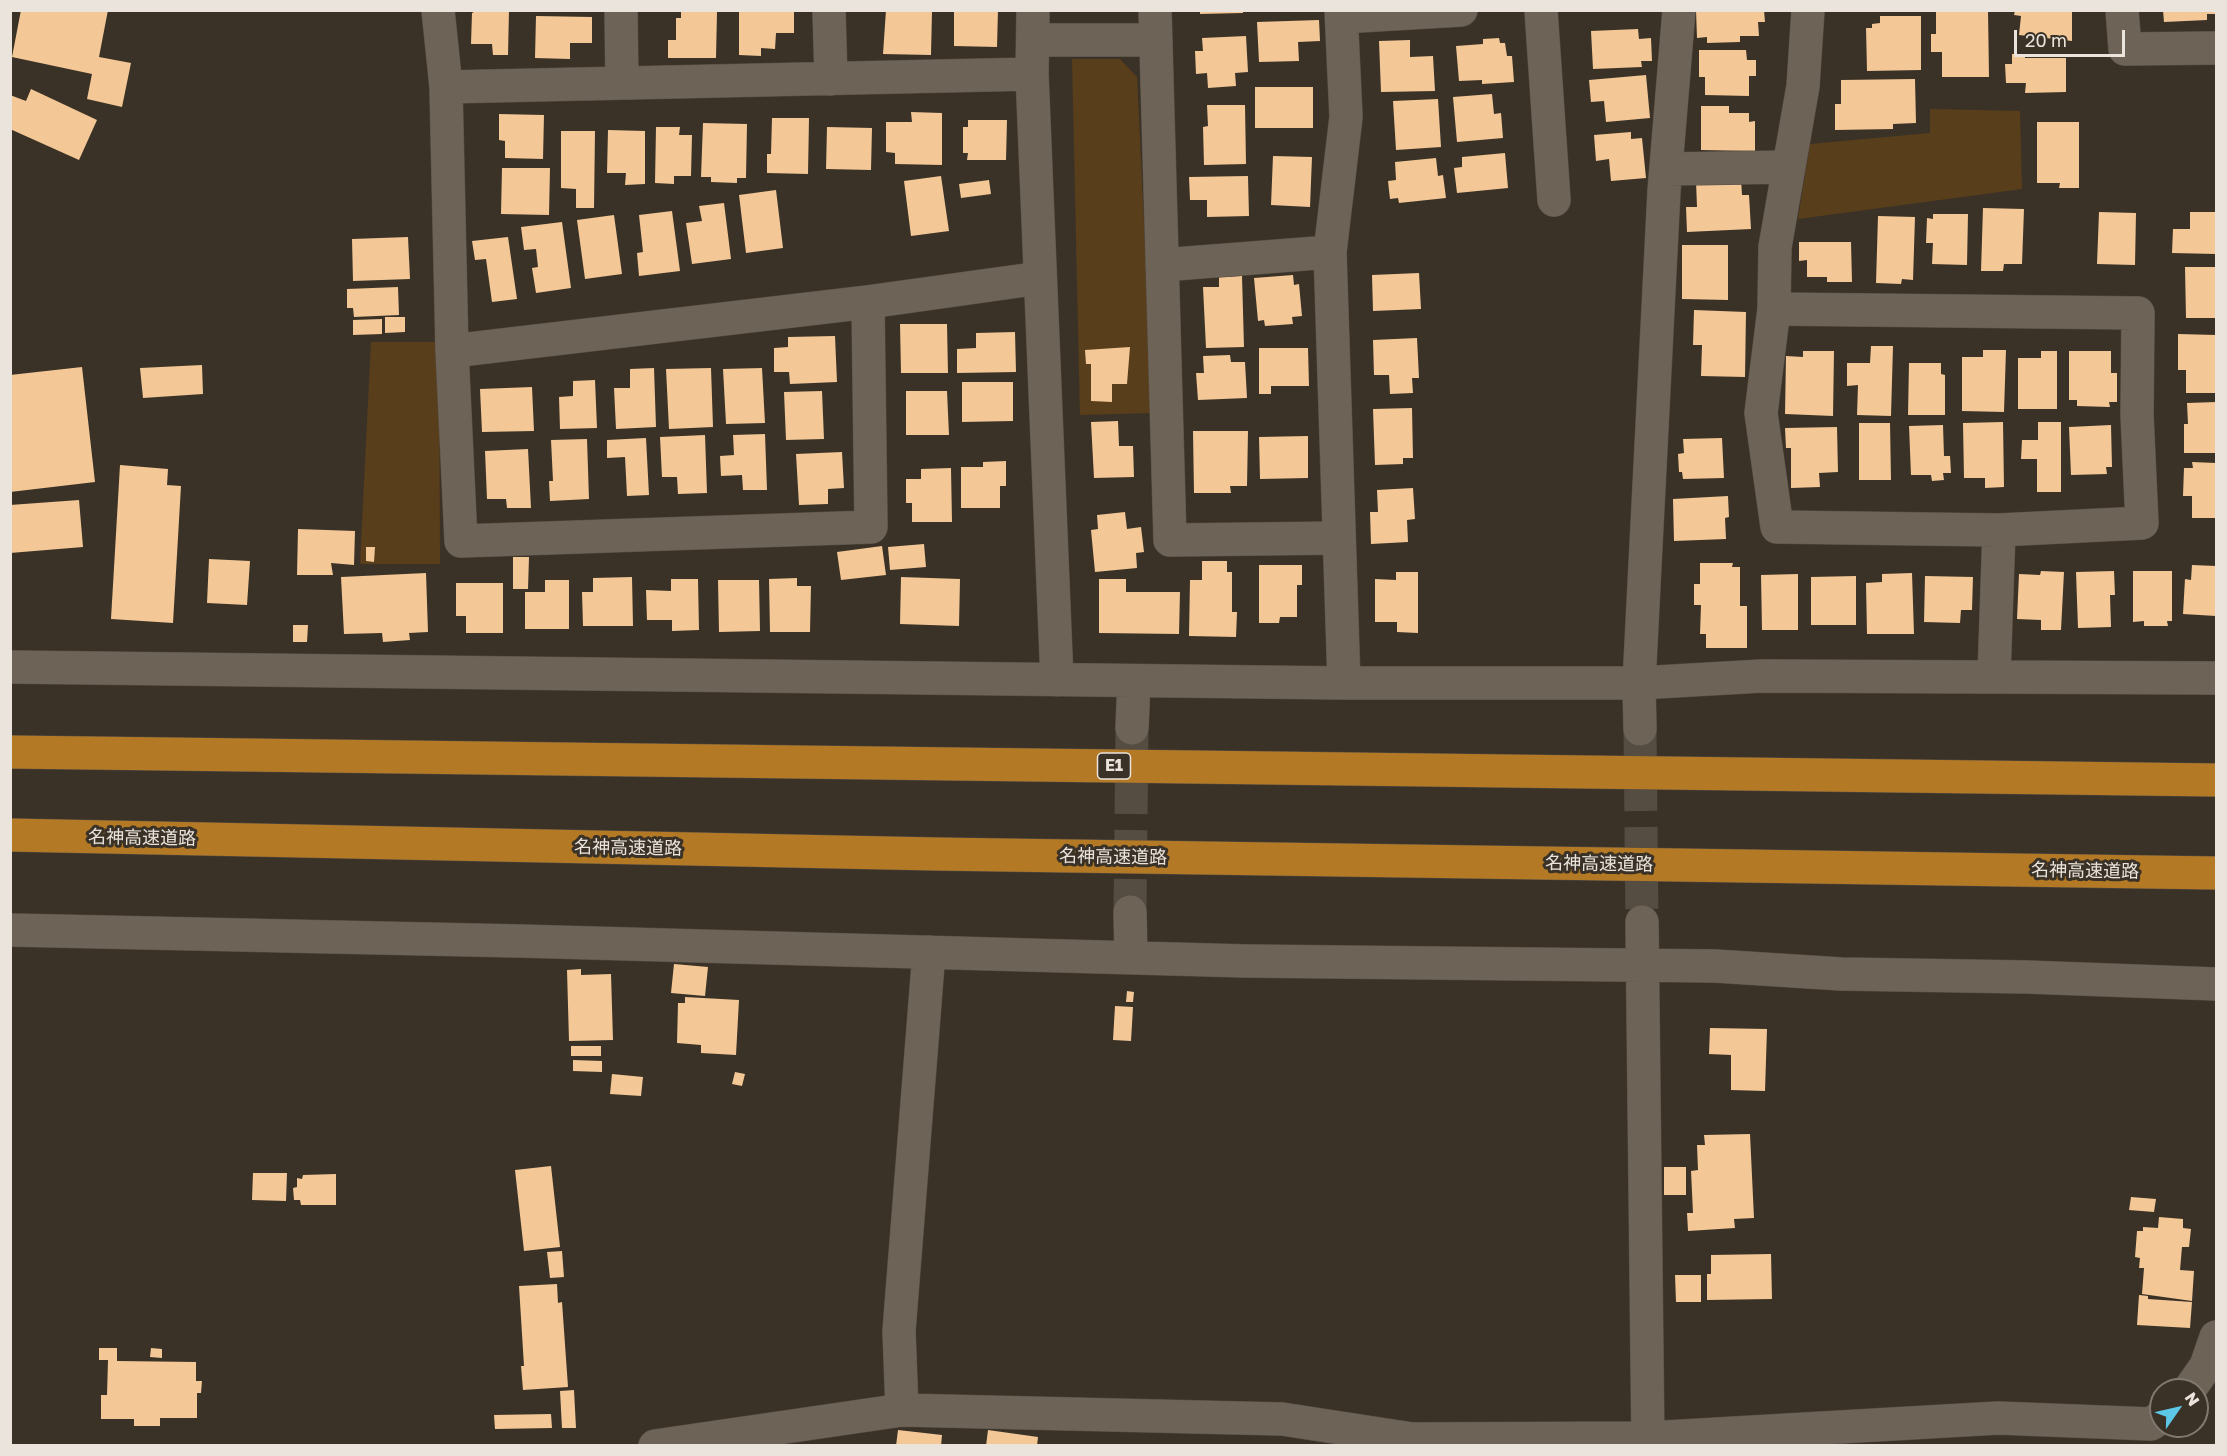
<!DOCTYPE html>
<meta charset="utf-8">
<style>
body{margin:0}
#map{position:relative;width:2227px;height:1456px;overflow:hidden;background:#3b3227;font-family:"Golos Text",sans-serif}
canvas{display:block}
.frame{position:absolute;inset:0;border:12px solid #eae4dd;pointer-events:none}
.north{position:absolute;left:2149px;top:1378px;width:60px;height:60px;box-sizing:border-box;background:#3b3227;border:2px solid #817970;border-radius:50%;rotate:56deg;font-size:16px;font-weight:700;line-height:24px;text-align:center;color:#eae4dd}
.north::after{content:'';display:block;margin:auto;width:21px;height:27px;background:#5dc7e8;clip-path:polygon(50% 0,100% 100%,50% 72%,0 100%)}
.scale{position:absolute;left:2014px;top:30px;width:111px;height:27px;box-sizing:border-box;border:3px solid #eae4dd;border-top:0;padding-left:8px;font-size:18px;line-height:21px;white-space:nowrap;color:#eae4dd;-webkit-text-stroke:4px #3b3227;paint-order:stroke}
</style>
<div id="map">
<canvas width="2227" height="1456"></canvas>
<div class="frame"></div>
<div class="north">N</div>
<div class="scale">20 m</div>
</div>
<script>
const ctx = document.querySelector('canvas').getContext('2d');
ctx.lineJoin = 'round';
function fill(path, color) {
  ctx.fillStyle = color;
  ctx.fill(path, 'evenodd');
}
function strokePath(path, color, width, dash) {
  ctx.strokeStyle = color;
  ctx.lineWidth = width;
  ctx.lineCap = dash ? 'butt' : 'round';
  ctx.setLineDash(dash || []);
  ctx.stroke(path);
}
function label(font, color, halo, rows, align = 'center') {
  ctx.font = font + ' "Golos Text","Noto Sans JP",sans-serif';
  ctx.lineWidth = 6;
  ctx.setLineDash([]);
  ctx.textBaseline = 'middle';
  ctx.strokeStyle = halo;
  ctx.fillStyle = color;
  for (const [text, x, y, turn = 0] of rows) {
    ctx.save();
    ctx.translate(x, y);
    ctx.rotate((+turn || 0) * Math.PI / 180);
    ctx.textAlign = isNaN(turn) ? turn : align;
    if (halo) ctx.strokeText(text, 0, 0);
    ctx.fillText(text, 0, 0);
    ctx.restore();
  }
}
fill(new Path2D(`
 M1072 59H1120L1137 77 1153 413 1080 415Z
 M1930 109 2020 111 2022 189 1798 219 1810 144 1930 133Z
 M371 342H439L440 564H360Z`), '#593e1b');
fill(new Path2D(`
 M21 10H108L99 57 131 63 122 107 87 99 92 74 12 57Z
 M478 10H509L508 55H493L492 44H471L472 13Z
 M739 10H794V33H776L775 49 761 48V56L739 55Z
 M886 10 932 11 931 55 883 54Z
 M954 10H998L997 47 954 46Z
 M1200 10H1243V13L1200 14Z
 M1696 10H1764L1765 22H1758L1759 36H1740V42L1707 43V37L1697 38Z
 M1936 10H1988L1989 77H1942V52H1931V34H1936Z
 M2015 10H2072V41L2019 35 2021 16 2014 15Z
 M2163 10H2216V14H2207V20L2164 22Z
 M681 12H717L716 58H668V40H676V18H681Z
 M536 16 592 17V43H570V59L535 58Z
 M1880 16H1921V70L1867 71 1866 28H1872V24L1880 23Z
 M1319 20 1320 41 1298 42 1299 61 1259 62 1257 22Z
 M1638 29 1639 39 1651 38 1652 61H1641L1642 67 1593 69 1591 31Z
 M1246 36 1248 72 1235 73 1236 86 1208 88 1207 73 1196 74 1195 51H1203L1202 38Z
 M1499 38 1500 43H1505L1507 56H1512L1514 82 1482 84V80L1459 81 1456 46 1483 44V39Z
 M1410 40V57L1433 56 1435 91 1381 92 1379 41Z
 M1699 50H1746L1747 60H1756V76H1749V96L1705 95V77H1699Z
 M2012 54H2025V58H2066V92L2025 93 2026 83H2006L2005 64H2012Z
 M1646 75 1650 118 1606 122 1604 101 1591 102 1589 80Z
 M1915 79 1916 123 1893 124V129L1835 130V104H1841V80Z
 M1255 87H1313V128H1255Z
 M31 89 97 120 79 160 10 129V95L26 101Z
 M1492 94 1494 114 1501 113 1503 138 1457 142 1453 97Z
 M1438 99 1441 147 1396 150 1393 101Z
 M1207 105H1245L1246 164 1204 165 1203 127 1208 126Z
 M1701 106H1729V113H1749V122L1755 121V151L1701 150Z
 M911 112 942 113V165L895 164V153L886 152V122H912Z
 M499 114 544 115 543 159 505 158V141L499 140Z
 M772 118H809L808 174 767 173V154H771Z
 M968 120H1007L1006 160H967L968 153H963V127H968Z
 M2037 122H2079V188H2059L2060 183H2037Z
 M703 123 747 124 746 178H737V183L711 182V177H701Z
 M656 127H680L679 135H692L691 176H674V184L655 183Z
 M827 127 872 128 871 170 826 169Z
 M608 130 645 131V184L625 185 626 173H607Z
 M561 131H595L594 208H576V189L561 188Z
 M1631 132V139L1642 138 1646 178 1611 181 1609 159 1596 161 1594 135Z
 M1505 153 1508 188 1457 193 1454 168 1462 167V157Z
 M1273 156 1312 157 1310 207 1271 205Z
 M1436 158 1438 176 1443 175 1446 198 1399 203 1398 198 1390 199 1388 181 1396 180 1395 162Z
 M502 168H550L549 215 501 214Z
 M941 176 949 231 911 236 904 181Z
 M1248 176 1249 216 1207 217V200H1190L1189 177Z
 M1741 179 1742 195H1749L1751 229 1687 232 1686 207H1697L1696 181Z
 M989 180 991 194 961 198 959 184Z
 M776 190 783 248 746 253 739 195Z
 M724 203 731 259 692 264 686 223 702 221 699 206Z
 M1983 208 2024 209 2022 264H2004L2003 271H1981Z
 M672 211 680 271 639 276 637 253 643 252 639 215Z
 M2099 212 2136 213 2135 265 2097 264Z
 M2190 212H2216V254L2172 253 2173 229H2190Z
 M1933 214H1968L1967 265 1932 264 1933 243H1926L1927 218 1933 219Z
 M614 215 622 274 585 279 577 220Z
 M1878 216 1915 217 1913 280 1902 279 1901 284 1876 283Z
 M562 222 571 288 536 293 532 268 538 267 536 249 524 250 521 227Z
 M408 237 410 279 353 281 352 239Z
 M508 237 517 299 492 302 486 259 475 260 472 241Z
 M1799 242H1851L1852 282H1827V277H1807V260L1799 261Z
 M1682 245H1728V300L1682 299Z
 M2185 267H2216V318H2186Z
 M1419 273 1421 309 1373 311 1372 275Z
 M1293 275 1294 285 1299 284 1302 316 1292 317 1293 324 1265 326 1264 320 1258 321 1254 278Z
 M1242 276 1244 347 1206 348 1203 287H1219V277Z
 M398 287 399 315 354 317 353 308H347V289Z
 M1694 310 1746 312 1745 377 1701 376 1702 345H1693Z
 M385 317H405V332L385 333Z
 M382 319V334L353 335V320Z
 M900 324H947L948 373H901Z
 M1015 332 1016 372 957 373V349L976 348V333Z
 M2178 334 2216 335V393H2186V370H2178Z
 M835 336 837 382 790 384 789 372H774V348L788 347V337Z
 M1417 338 1419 378H1412L1413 393 1390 394 1389 375H1374L1373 340Z
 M1871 346H1893L1891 416 1857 415 1858 385 1847 386V363H1870Z
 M1130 347 1127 384H1112V402L1091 401V364H1086L1085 350Z
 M1259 348H1308L1309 386H1271V394H1259Z
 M1983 350H2006L2004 412 1962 411V357H1983Z
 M1803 351H1834L1833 416 1785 414 1786 356 1803 357Z
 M2041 351H2057V409H2018V358H2041Z
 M2069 351H2111V373H2117V402H2109L2110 407 2077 406V400H2069Z
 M1230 355 1231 362H1245L1247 398 1198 400 1196 373H1204L1203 356Z
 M1909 363H1941V374L1945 375V415H1908Z
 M202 365 203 394 143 398 140 368Z
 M82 367 95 482 10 492V375Z
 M654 368 656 427 616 429 614 388H630V369Z
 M711 368 713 427 669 429 666 369Z
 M762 368 765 423 726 424 723 369Z
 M595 380 597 428 560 429 559 397 573 396V381Z
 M962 382H1013V421L962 422Z
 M532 387 534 431 482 432 480 389Z
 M822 391 824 439 786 440 784 392Z
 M906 391H947L949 435H906Z
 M2216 402V453H2184V424H2188L2187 403Z
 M1412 408 1413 458H1403V464L1375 465 1373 409Z
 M1118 421 1119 446H1133L1134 477 1094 478 1091 422Z
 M2003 422 2004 487 1985 488V478H1964L1963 423Z
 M2038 422H2061V492H2037V459H2021L2022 440H2038Z
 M1859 423H1890L1891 480H1859Z
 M1943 425 1944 456H1950L1951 473H1943L1944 480 1932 481 1931 475H1911L1909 426Z
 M2111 425 2112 467H2106L2107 474 2071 475 2069 427Z
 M1837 427 1838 472 1819 473 1820 487 1791 488V448H1786L1785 428Z
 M1193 431H1248L1247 486H1230L1231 493H1194Z
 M765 434 767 490H743L742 475 721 476 720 456 734 455 733 435Z
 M705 435 707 493 678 494 677 477H662L660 437Z
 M1308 436V478L1260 479 1259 437Z
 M646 438 649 495 627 496 625 457 607 458V440Z
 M1722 438 1724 478 1683 479 1682 472H1679L1678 454 1684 453 1683 439Z
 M587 439 589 499 550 501 549 481H553L551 440Z
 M528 449 531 508H507L506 499H487L485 451Z
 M842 452 844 488 828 489V504L799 505 796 454Z
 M1006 461V486H1000V508H961V467H983V462Z
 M2192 462 2216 463V518H2192V496H2183L2184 468H2193Z
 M120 465 168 469 167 485 181 486 173 623 111 619Z
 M951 468 952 522H912V503H906V479H921V469Z
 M1413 488 1415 519 1407 520 1408 542 1371 544 1370 512H1378L1377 490Z
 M1728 496 1729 517 1725 518 1726 539 1674 541 1673 499Z
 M79 500 83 547 10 553V505Z
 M1125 512 1127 529 1141 527 1144 552 1136 553 1137 568 1095 572 1091 530 1098 529 1097 515Z
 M298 529 355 531 354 565 331 563 333 575H297Z
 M924 544 926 567 890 570 888 547Z
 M882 546 886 575 841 580 837 552Z
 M366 547H375L374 562 366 561Z
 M513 557H529L528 589H513Z
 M209 559 250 561 247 605 207 603Z
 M1202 561H1227V572H1232V612H1237L1236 637 1189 636 1190 580H1202Z
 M1700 563H1733L1732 567H1740V606H1747V648H1706V634H1700L1701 605H1694V584H1700Z
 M1259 565H1302V585H1297V617H1280L1279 623H1259Z
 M2192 565 2216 566V616L2183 614 2185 579 2191 580Z
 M2041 571 2064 572 2061 630H2041V620L2017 619 2019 574 2040 575Z
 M2114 571 2115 595H2110L2111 627 2078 628 2076 572Z
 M2133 571H2172V621H2167L2168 626H2144V621L2133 622Z
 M1396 572H1418V633L1397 632V622H1375V579L1396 580Z
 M426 573 428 632 409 633 410 640 383 642 382 633 344 634 341 577Z
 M1912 573 1914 634H1867L1866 583 1882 582V574Z
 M1798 574V630H1762L1761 575Z
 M1856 576V625H1811V577Z
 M1925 576 1973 577 1972 610H1961L1960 623 1924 622Z
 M632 577 633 626H583L582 592H593V578Z
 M901 577 960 579 959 626 900 624Z
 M797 578V586H811L810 632H770L769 579Z
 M671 579H698L699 630 672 631V620H647L646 590 671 591Z
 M1099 579H1126V592H1180L1179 634 1099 633Z
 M545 580H569V629H525V592H545Z
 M718 580H759L760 631 719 632Z
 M456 583H503V633H466V616H456Z
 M293 625H308L307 642H293Z
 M674 964 708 967 705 996 671 993Z
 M581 969V975L611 974 613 1040 569 1041 567 970Z
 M1127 991 1134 992 1133 1002H1126Z
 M685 997 739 1000 736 1055 701 1053V1045L677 1043 678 1003H685Z
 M1115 1006 1133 1007 1131 1041 1113 1040Z
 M1710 1028 1767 1029 1765 1091 1731 1090V1055L1709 1054Z
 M571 1046H601V1056H571Z
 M573 1060 602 1061V1072L573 1071Z
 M735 1072 745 1074 742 1086 732 1084Z
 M612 1074 643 1077 641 1096 610 1094Z
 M1750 1134 1754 1218 1734 1219 1735 1228 1688 1231 1687 1213H1693L1691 1171 1698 1170 1697 1145H1705L1704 1135Z
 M551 1166 560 1247 524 1251 515 1170Z
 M1664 1167H1686V1195H1664Z
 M253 1173H287L286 1201 252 1200Z
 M336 1174V1205H301L300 1200H294L293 1188 297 1187V1178L302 1179 303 1175Z
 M2131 1197 2156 1199 2154 1212 2129 1210Z
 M2159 1217 2183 1219V1228L2191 1229 2189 1247H2182L2180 1270 2194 1271 2192 1301 2142 1294 2144 1268H2139L2140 1258 2135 1257 2137 1231H2143V1227L2158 1228Z
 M562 1251 564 1277 550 1278 547 1252Z
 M1771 1254 1772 1299 1707 1300V1274H1711V1255Z
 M1675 1275H1701V1302H1676Z
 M557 1284 558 1303 562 1302 568 1387 523 1390 521 1366H524L519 1286Z
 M2139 1295 2148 1296V1299L2192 1302 2190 1328 2137 1325Z
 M99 1348H117V1361L196 1362V1381H202L201 1393H197V1418H160V1426H134V1419H101V1395H107L108 1360H99Z
 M151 1348 162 1349V1358L150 1357Z
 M574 1390 576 1428H562L560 1391Z
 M551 1414 552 1428 495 1429 494 1415Z
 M898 1430 942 1435 941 1446H896Z
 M988 1430 1038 1437 1037 1446H986Z`), '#f3c896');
strokePath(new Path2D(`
 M1640 729 1642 922
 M1130 912 1132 728`), '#554d42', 33, [33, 16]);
const minor = new Path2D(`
 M438 10 446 87 452 351 461 541 871 527 868 302
 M621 10 622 83
 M829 10 831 79
 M1033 10 1032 74 1057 680
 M1155 10 1170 540 1339 538
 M1341 10 1346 117 1330 252 1344 683
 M1541 10 1554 200
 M2122 10 2125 49 2216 48
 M1342 17 1461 10
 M1033 40H1156
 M446 87 1032 74
 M1666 169 1789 167
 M1162 265 1330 252
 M1774 309 2138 313 2137 415 2142 523 1999 530 1777 527 1761 413 1774 309 1775 247 1803 86 1808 10
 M452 351 868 302 1040 278
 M10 667 1344 683H1639L1762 676 2216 678
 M1994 676 1999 530
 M1132 728 1134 681
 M1640 729 1639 683 1664 191 1679 10
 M1130 912 1131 958
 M1642 922 1648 1446
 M10 930 519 941 1246 961 1715 966 1841 974 2027 977 2216 984
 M2189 1390 2206 1366 2216 1337
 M902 1410 899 1331 929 952
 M655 1446 902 1410 1282 1419 1412 1439 1648 1438 1998 1418 2151 1424 2161 1417`);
const highway = new Path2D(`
 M10 752 2216 780
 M10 835 936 854 2216 873`);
strokePath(minor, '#564e45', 34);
strokePath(highway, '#564e45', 34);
strokePath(minor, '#6d6357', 33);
strokePath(highway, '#b47925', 33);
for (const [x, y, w] of [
 [1114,766,33]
]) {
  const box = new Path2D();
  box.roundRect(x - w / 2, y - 13, w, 26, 4.5);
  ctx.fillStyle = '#3b3227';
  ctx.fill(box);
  strokePath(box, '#eae4dd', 1.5);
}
label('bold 16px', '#eae4dd', null, [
 ["E1",1114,766]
]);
label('18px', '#eae4dd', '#3b3227', [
 ["名神高速道路",142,838,1],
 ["名神高速道路",628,848,1],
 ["名神高速道路",1113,857,1],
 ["名神高速道路",1599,864,1],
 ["名神高速道路",2085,871,1]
]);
</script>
